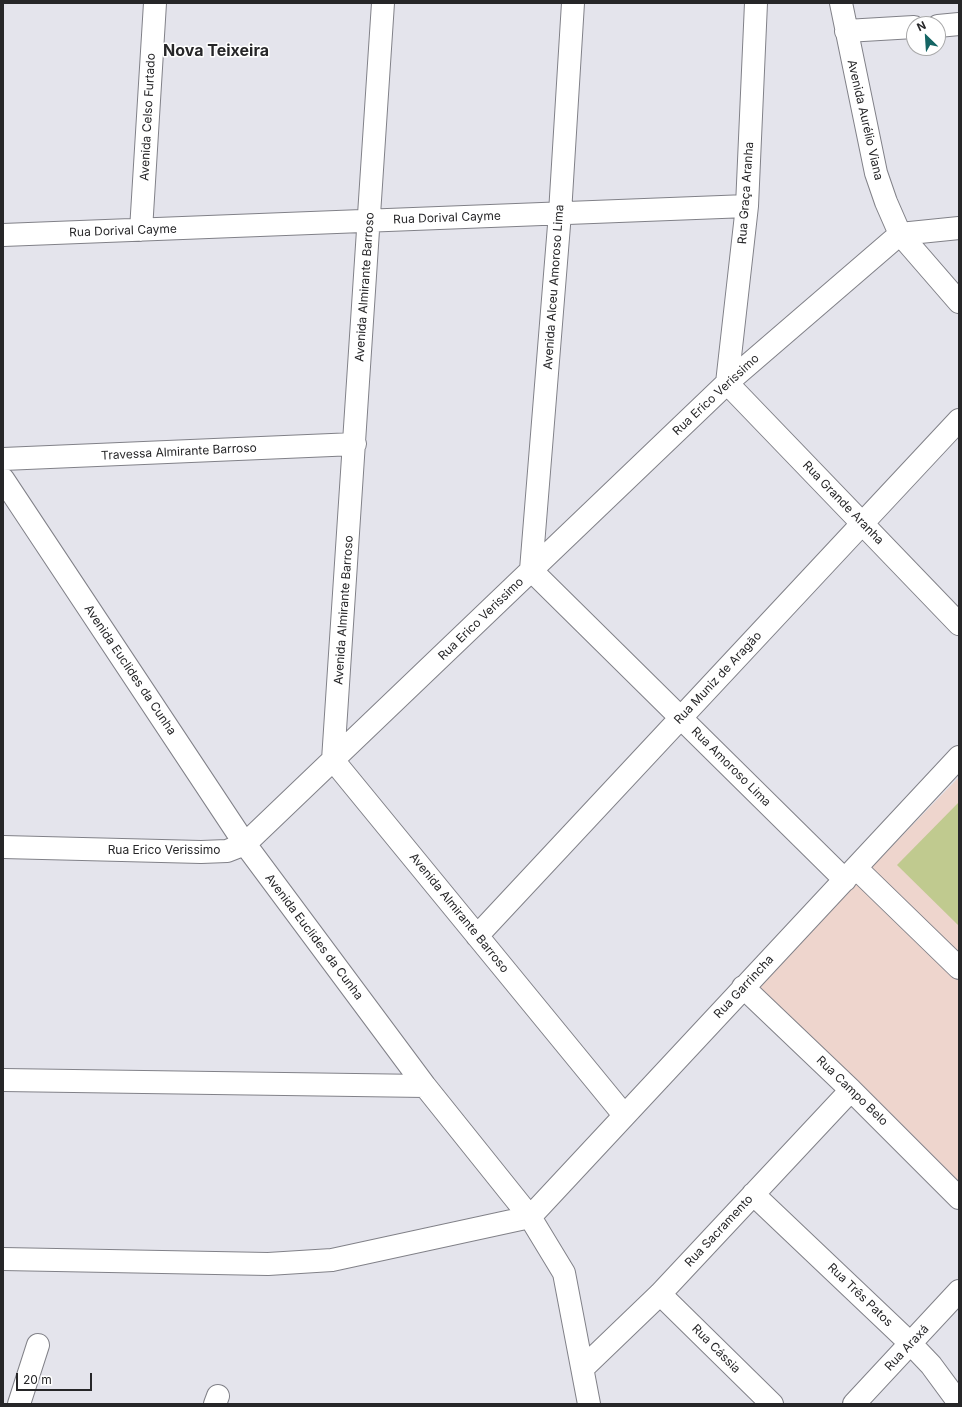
<!DOCTYPE html>
<meta charset="utf-8">
<style>
body{margin:0}
#map{position:relative;width:962px;height:1407px;overflow:hidden;background:#e4e4ec;font-family:Inter,sans-serif}
canvas{display:block}
.frame{position:absolute;inset:0;border:4px solid #262628;pointer-events:none}
.north{position:absolute;left:906px;top:16px;width:40px;height:40px;box-sizing:border-box;background:#fff;border:1px solid #a8a8a9;border-radius:50%;rotate:335deg;font-size:11px;font-weight:700;line-height:16px;text-align:center;color:#262628}
.north::after{content:'';display:block;margin:auto;width:14px;height:18px;background:#156564;clip-path:polygon(50% 0,100% 100%,50% 72%,0 100%)}
.scale{position:absolute;left:16px;top:1373px;width:76px;height:18px;box-sizing:border-box;border:2px solid #262628;border-top:0;padding-left:5px;font-size:12px;line-height:14px;white-space:nowrap;color:#262628;-webkit-text-stroke:3px #fff;paint-order:stroke}
</style>
<div id="map">
<canvas width="962" height="1407"></canvas>
<div class="frame"></div>
<div class="north">N</div>
<div class="scale">20 m</div>
</div>
<script>
const ctx = document.querySelector('canvas').getContext('2d');
ctx.lineJoin = 'round';
function fill(path, color) {
  ctx.fillStyle = color;
  ctx.fill(path, 'evenodd');
}
function strokePath(path, color, width, dash) {
  ctx.strokeStyle = color;
  ctx.lineWidth = width;
  ctx.lineCap = dash ? 'butt' : 'round';
  ctx.setLineDash(dash || []);
  ctx.stroke(path);
}
function label(font, color, halo, rows, align = 'center') {
  ctx.font = font + ' Inter,sans-serif';
  ctx.lineWidth = 3;
  ctx.setLineDash([]);
  ctx.textBaseline = 'middle';
  ctx.strokeStyle = halo;
  ctx.fillStyle = color;
  for (const [text, x, y, turn = 0] of rows) {
    ctx.save();
    ctx.translate(x, y);
    ctx.rotate((+turn || 0) * Math.PI / 180);
    ctx.textAlign = isNaN(turn) ? turn : align;
    if (halo) ctx.strokeText(text, 0, 0);
    ctx.fillText(text, 0, 0);
    ctx.restore();
  }
}
fill(new Path2D(`
 M959 777V1207L743 1000Z`), '#eed5cd');
fill(new Path2D(`
 M959 802V926L897 865Z`), '#c0ca8f');
const street = new Path2D(`
 M383 3 333 760 624 1115
 M573 3 560 213 531 570 845 880
 M756 3 747 206 727 383 959 624
 M841 3 876 173 886 202 900 234 959 302
 M938 26 959 24
 M846 31 914 27
 M141 230 155 3
 M900 234 959 228
 M3 235 747 206
 M3 459 355 444
 M3 479 245 844 425 1086 530 1217 564 1273 589 1404
 M3 847 201 852 227 851 245 844 727 383 900 234
 M856 868 959 968
 M477 936 959 420
 M743 987 851 1090 959 1198
 M3 1080 425 1086
 M753 1194 911 1344 931 1365 959 1403
 M530 1217 959 757
 M3 1259 268 1264 332 1260 530 1217
 M660 1294 772 1404
 M583 1368 660 1294 851 1090
 M19 1404 38 1345
 M215 1404 218 1396
 M854 1404 959 1291`);
strokePath(street, '#818188', 24);
strokePath(street, '#fff', 22);
label('12px', '#262628', '#fff', [
 ["Avenida Celso Furtado",148,117,-87],
 ["Avenida Aurélio Viana",865,120,77],
 ["Rua Graça Aranha",746,193,-86],
 ["Rua Dorival Cayme",447,218,-2],
 ["Rua Dorival Cayme",123,231,-2],
 ["Avenida Almirante Barroso",365,287,-86],
 ["Avenida Alceu Amoroso Lima",554,287,-86],
 ["Rua Erico Verissimo",716,395,-43],
 ["Travessa Almirante Barroso",179,452,-3],
 ["Rua Grande Aranha",843,503,46],
 ["Avenida Almirante Barroso",344,610,-86],
 ["Rua Erico Verissimo",481,619,-44],
 ["Avenida Euclides da Cunha",130,670,56],
 ["Rua Muniz de Aragão",718,678,-47],
 ["Rua Amoroso Lima",731,767,45],
 ["Rua Erico Verissimo",164,850],
 ["Avenida Almirante Barroso",459,913,51],
 ["Avenida Euclides da Cunha",314,937,53],
 ["Rua Garrincha",744,987,-47],
 ["Rua Campo Belo",852,1091,44],
 ["Rua Sacramento",719,1231,-47],
 ["Rua Três Patos",860,1295,44],
 ["Rua Araxá",907,1348,-47],
 ["Rua Cássia",716,1349,45]
]);
label('bold 16px', '#262628', '#fff', [
 ["Nova Teixeira",216,51]
]);
</script>
